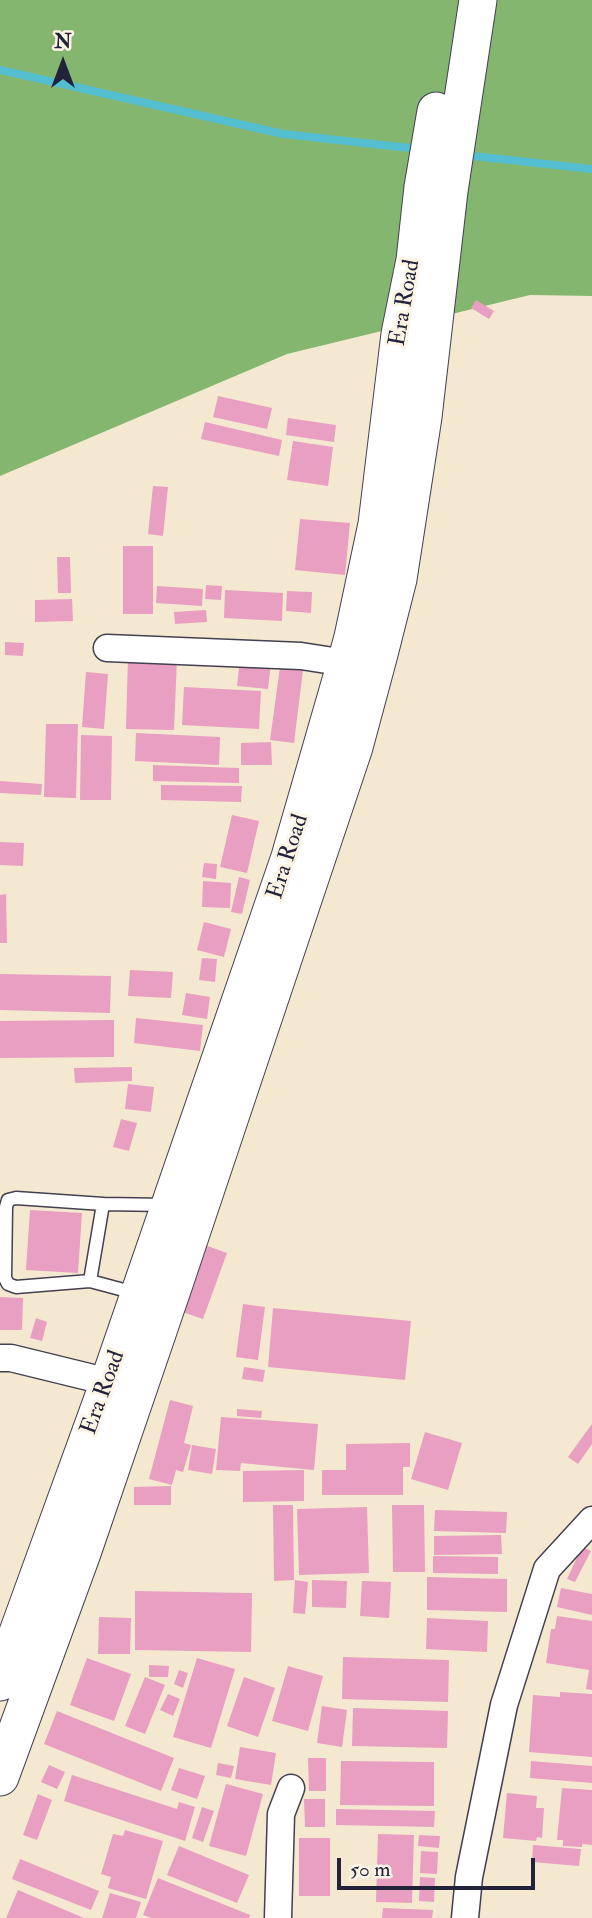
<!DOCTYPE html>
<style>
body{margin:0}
#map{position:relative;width:592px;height:1918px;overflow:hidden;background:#f4e9d0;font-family:"IM FELL Double Pica",serif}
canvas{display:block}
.north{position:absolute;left:28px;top:28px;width:70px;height:70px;-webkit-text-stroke:5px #fcf5e5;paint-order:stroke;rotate:0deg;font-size:19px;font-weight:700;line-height:28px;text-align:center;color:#22223b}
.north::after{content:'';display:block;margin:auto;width:24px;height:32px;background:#22223b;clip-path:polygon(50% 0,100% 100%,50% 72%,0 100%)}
.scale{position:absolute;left:337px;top:1858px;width:198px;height:32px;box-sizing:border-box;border:4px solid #22223b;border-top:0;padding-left:9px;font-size:21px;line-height:24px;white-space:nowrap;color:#22223b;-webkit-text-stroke:5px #fcf5e5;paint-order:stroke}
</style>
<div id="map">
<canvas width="592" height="1918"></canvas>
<div class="north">N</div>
<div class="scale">50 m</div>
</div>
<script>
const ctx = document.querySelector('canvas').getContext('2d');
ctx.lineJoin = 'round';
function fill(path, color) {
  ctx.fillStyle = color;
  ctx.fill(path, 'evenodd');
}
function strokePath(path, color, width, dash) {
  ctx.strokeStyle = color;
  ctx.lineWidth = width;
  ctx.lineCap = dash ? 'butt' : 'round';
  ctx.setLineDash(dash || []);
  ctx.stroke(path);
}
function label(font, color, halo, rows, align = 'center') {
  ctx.font = font + ' "IM FELL Double Pica",serif';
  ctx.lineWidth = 6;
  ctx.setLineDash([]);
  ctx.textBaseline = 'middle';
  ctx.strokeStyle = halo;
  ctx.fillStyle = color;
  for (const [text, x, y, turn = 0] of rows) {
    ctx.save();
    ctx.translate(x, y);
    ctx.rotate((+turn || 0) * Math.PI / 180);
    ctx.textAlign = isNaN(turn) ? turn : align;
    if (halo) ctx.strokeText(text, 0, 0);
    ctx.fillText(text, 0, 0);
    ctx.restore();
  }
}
fill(new Path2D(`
 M0 0H592V296L530 295 287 354 0 476Z`), '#84b66f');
strokePath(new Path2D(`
 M0 70 283 134 419 149
 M463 155 592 169`), '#54bed1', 8);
fill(new Path2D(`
 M476 300 494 311 489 319 471 308Z
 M218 396 272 408 267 429 213 417Z
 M288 418 336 425 334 442 286 435Z
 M205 422 282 440 279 456 201 439Z
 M293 441 333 447 328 486 287 480Z
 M153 486 168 487 163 536 148 534Z
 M300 519 350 523 345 575 295 570Z
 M123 546H153V614H123Z
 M57 557H70L71 593H58Z
 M206 585 222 586 221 600 205 599Z
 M157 586 203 589 202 606 156 603Z
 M225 590 283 593 282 621 224 618Z
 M287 591 312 592 311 613 286 611Z
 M72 599 73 621 35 622V600Z
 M206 610 207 622 175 624 174 612Z
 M5 642 24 643 23 656 5 655Z
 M128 656 177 658 174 730 126 729Z
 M240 659 271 663 268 689 237 686Z
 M280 667 303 670 294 743 270 740Z
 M86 672 108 674 104 729 82 727Z
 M184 687 261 691 259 729 182 725Z
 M46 724H78L76 798 44 797Z
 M136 733 220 737 219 765 135 761Z
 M81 735 112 736 111 800H80Z
 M271 742 272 765H241V743Z
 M153 765 239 768V783L153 781Z
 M0 781 42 784 41 795 0 793Z
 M161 785 242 786 241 802 161 800Z
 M232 815 259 821 247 873 220 867Z
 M0 842 24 843 23 866 0 865Z
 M204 863 217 864 216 879 202 877Z
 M239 877 250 880 242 914 231 912Z
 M203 881 231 883 230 908 202 907Z
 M6 894 7 943H0V895Z
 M204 922 231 929 224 957 197 950Z
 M202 958 217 959 215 982 199 980Z
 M130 970 173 972 171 998 128 996Z
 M0 974 111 976 110 1013 0 1010Z
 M186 993 210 997 207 1019 182 1015Z
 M136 1018 203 1025 200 1051 134 1043Z
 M114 1020V1057L0 1058V1021Z
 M132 1067V1081L75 1083 74 1068Z
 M128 1084 154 1087 151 1112 125 1109Z
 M121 1119 137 1123 129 1151 113 1147Z
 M30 1210 82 1213 78 1273 26 1270Z
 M202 1244 227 1253 203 1319 179 1311Z
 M0 1297 23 1298 22 1330H0Z
 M243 1304 265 1307 258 1360 236 1357Z
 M273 1308 411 1321 405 1380 268 1367Z
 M36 1318 47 1322 42 1341 30 1338Z
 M244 1367 265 1370 263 1382 242 1379Z
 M170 1400 193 1406 184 1443 191 1445 183 1472 176 1470 172 1485 149 1479Z
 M237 1409 262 1411 261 1418 237 1416Z
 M221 1417 318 1424 314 1470 241 1463 240 1471 216 1470Z
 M592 1424V1444L578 1464 568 1457Z
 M425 1432 462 1443 448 1490 411 1479Z
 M410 1443V1467H403V1495H322V1470H346V1444Z
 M192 1445 216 1449 212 1474 188 1470Z
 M304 1470V1501L243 1502V1471Z
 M171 1486V1505H134V1487Z
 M273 1505H293L294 1580 274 1581Z
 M392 1505H424L425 1572H393Z
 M367 1507 369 1573 299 1575 297 1509Z
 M435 1510 507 1512 506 1533 434 1531Z
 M501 1535 502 1554 434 1555V1536Z
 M582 1547 591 1551 575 1582 567 1579Z
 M433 1556 498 1557V1574L433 1573Z
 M427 1577 507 1579V1612L427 1610Z
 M295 1580 308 1582 305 1614 293 1613Z
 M312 1580 347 1581 346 1608 312 1607Z
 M362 1581 391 1582 389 1618 360 1616Z
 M561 1588 592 1594V1615L557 1607Z
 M135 1591 252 1593 251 1652 135 1650Z
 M557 1616 592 1621V1690L586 1689 589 1670 546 1663 551 1629H555Z
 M99 1617 131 1618 130 1654H98Z
 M427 1618 488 1621 487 1652 426 1649Z
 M343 1657 449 1660 448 1702 342 1699Z
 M87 1658 131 1674 114 1721 70 1705Z
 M197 1658 235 1669 211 1748 173 1737Z
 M149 1665 169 1666 168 1677H149Z
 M288 1666 323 1676 308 1731 272 1721Z
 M179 1670 188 1673 183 1688 174 1684Z
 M145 1677 165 1685 145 1734 125 1726Z
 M244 1677 275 1688 258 1737 227 1726Z
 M560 1692 592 1694V1757L529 1752 533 1695 560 1697Z
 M168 1694 180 1699 173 1716 160 1710Z
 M322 1706 347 1710 342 1747 317 1743Z
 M353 1708 448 1711 447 1748 352 1746Z
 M57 1711 174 1758 161 1791 44 1744Z
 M240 1747 276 1753 271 1785 235 1779Z
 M308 1758H326V1791H309Z
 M341 1761 434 1762V1806L340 1805Z
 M531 1761 592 1766V1783L530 1778Z
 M218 1763 234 1766 231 1778 216 1775Z
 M49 1765 65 1772 57 1789 41 1782Z
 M179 1768 205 1776 197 1799 171 1790Z
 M72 1775 177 1809 179 1802 195 1807 185 1841 64 1801Z
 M226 1784 263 1794 246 1856 209 1846Z
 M562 1788 592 1790V1845L582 1844V1847L563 1846V1840H557Z
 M507 1793 537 1796 536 1808H544L542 1838 537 1837 536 1841 503 1838Z
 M38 1794 52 1800 37 1840 23 1835Z
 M304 1799H325V1827H305Z
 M202 1807 214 1811 203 1842 192 1838Z
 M336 1809 435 1811 434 1827 336 1825Z
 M125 1830 163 1841 146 1899 108 1888 111 1877 101 1874 113 1834 123 1836Z
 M378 1834 414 1835 412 1903 376 1902Z
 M419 1835 440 1836 439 1848 418 1846Z
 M299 1838H330V1896H299Z
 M533 1845 581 1849 579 1866 532 1862Z
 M179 1846 249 1875 237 1903 167 1875Z
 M421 1851 438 1852 437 1874 420 1873Z
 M20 1859 99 1891 91 1910 12 1879Z
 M420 1877 435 1878 434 1902 419 1901Z
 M158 1878 250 1915 249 1918H152L143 1915Z
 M18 1890 84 1918H6Z
 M110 1893 141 1902 136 1918H102Z
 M383 1908 433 1910 432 1918H382Z`), '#e89fc1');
const lane = new Path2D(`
 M90 1281 103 1204
 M135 1293 90 1281 16 1287 8 1284 5 1278 6 1207 8 1200 16 1198 103 1204 167 1205`);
const street = new Path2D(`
 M107 648 301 656 346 663
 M0 1358H11L109 1382
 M278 1918 281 1814 291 1788
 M465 1918 469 1877 504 1705 547 1569 592 1520`);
const secondary = new Path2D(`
 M0 1682 109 1382 290 857 346 663 353 637 377 524 400 334 415 260 423 187 436 111
 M0 1777 82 1553 174 1284 354 747 379 654 398 579 423 417 449 191 478 0`);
strokePath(lane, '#424051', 15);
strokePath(street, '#424051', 29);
strokePath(secondary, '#424051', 39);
strokePath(lane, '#fff', 12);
strokePath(street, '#fff', 26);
strokePath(secondary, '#fff', 37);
label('23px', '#22223b', '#fcf5e5', [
 ["Era Road",406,303,-80],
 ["Era Road",289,857,-72],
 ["Era Road",104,1393,-70]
]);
</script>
